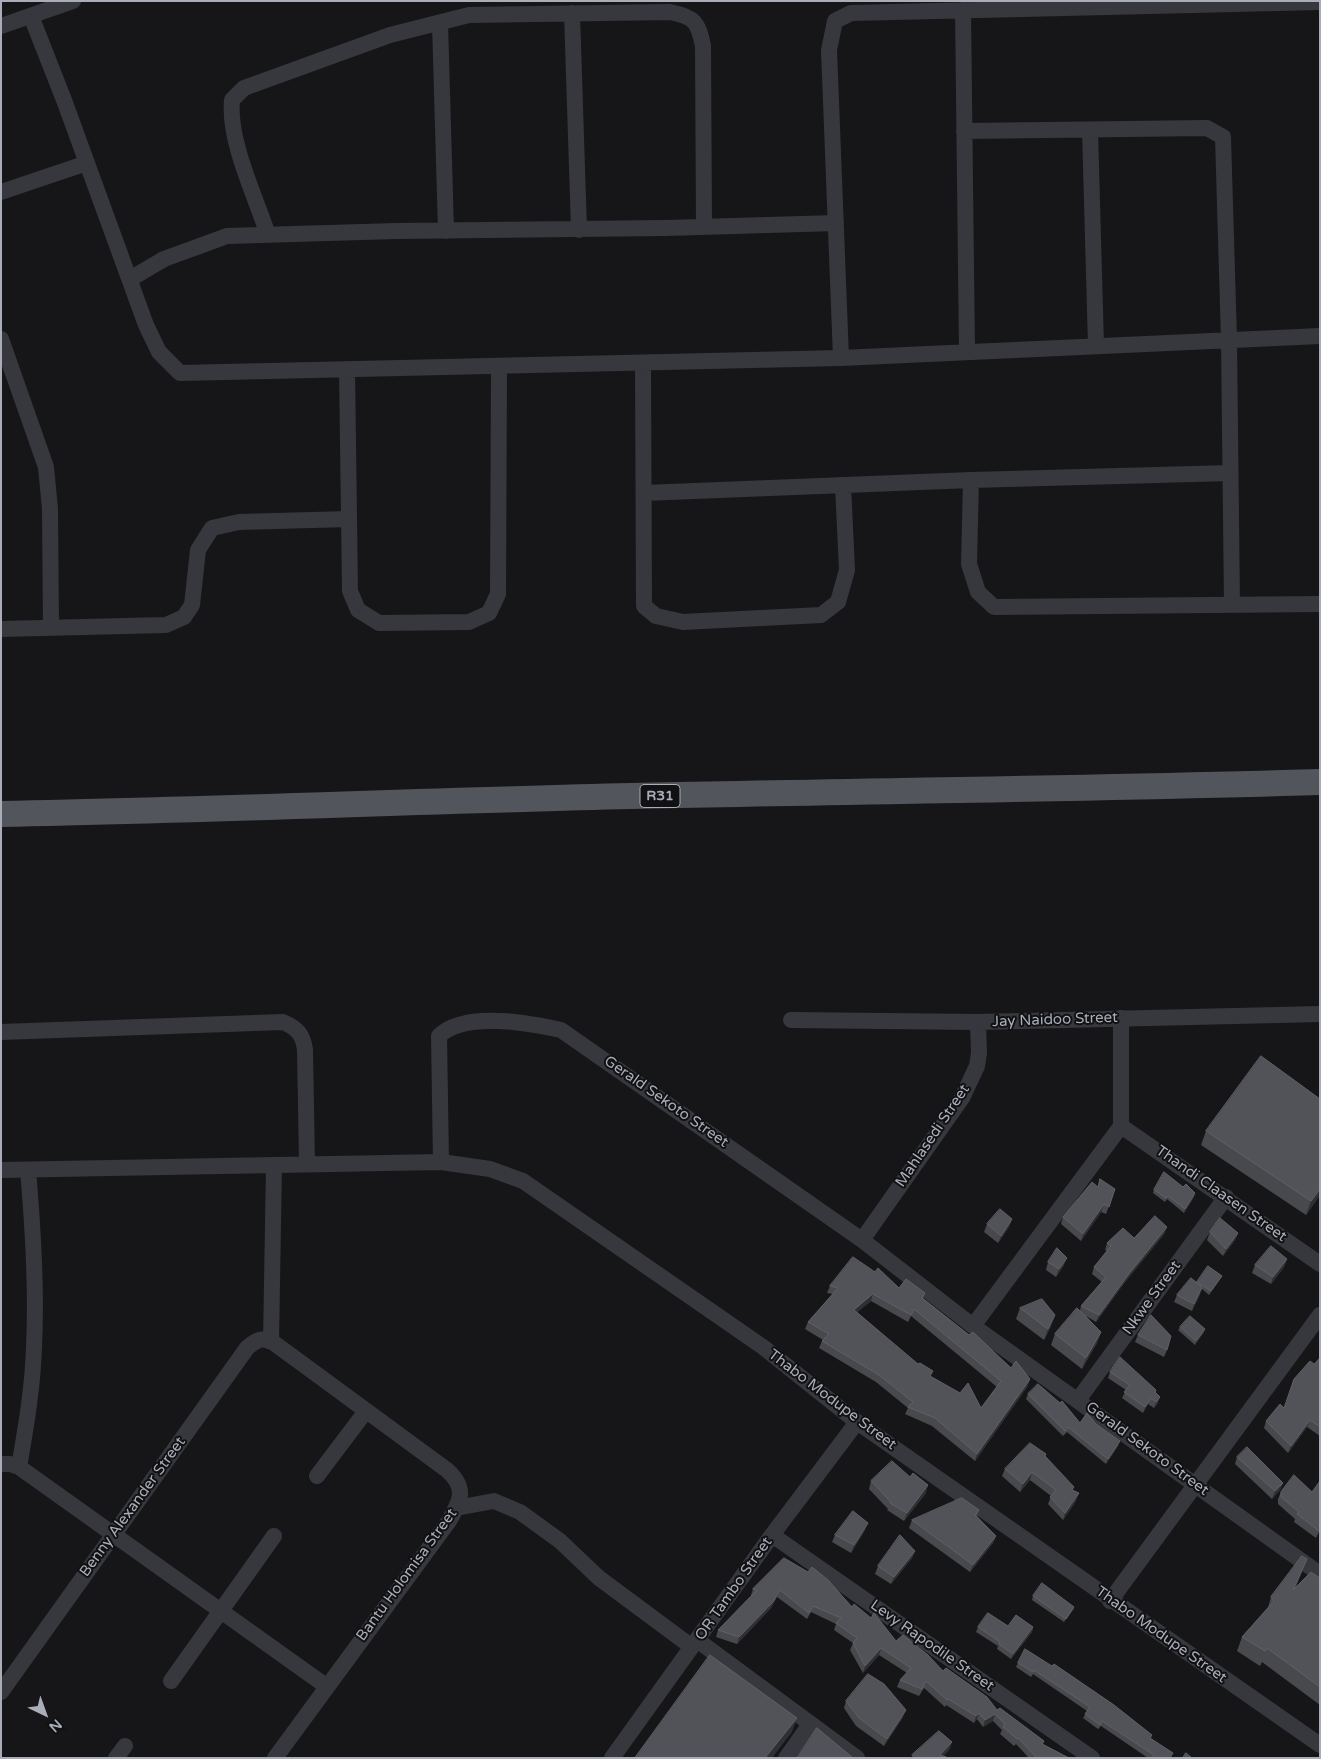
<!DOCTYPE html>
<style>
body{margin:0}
#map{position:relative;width:1321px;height:1759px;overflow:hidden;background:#161618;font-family:"Varela Round",sans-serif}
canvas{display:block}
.frame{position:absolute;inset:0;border:2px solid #a8adb8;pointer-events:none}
.north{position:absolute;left:20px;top:1689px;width:50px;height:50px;-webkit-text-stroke:4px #111113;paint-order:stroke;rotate:138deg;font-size:14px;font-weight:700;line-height:20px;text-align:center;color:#a8adb8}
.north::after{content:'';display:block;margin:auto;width:18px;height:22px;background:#a8adb8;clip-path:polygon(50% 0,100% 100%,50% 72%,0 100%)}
</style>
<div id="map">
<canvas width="1321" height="1759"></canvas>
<div class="frame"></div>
<div class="north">N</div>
</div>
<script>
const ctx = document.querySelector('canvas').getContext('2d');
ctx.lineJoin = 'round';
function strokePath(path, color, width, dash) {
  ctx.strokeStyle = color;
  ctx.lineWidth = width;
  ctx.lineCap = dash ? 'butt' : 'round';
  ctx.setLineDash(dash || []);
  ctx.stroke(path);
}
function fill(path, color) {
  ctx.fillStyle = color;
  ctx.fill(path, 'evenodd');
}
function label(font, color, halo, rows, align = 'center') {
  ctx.font = font + ' "Varela Round",sans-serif';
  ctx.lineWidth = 4;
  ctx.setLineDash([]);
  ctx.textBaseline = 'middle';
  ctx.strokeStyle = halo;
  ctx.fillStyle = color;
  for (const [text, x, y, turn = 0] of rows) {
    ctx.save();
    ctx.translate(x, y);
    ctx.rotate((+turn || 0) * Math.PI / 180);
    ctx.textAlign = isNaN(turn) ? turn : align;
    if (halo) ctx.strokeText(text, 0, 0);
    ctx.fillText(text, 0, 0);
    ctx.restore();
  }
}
strokePath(new Path2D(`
 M963 10 967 352
 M572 13 579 230
 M31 16 64 100 146 325 159 352 180 373 841 358 1320 336
 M440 23 446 231
 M1 26 73 1
 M1090 130 1096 346
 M964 131 1207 128 1223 137 1229 340 1232 605
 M1 192 87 163
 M268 235C255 195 228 141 232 100L244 88 390 35 469 15 670 12C695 17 698 22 703 46L704 227
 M130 279 164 259 227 236 396 231 665 228 836 223
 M1 339 46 467 50 509 51 628
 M841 358 829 50 835 21 851 13 1320 2
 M643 363 644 606 656 616 683 622 821 615 838 602 847 570 843 485
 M347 369 350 591 358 610 379 623 469 622 489 613 498 594 499 366
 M971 480 969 564 978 592 994 607 1320 604
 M644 493 971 480 1230 473
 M1 629 166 625 184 617 192 605 198 550 212 528 239 522 349 519
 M791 1020 978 1022 1320 1014
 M1 1032 283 1022C297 1028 303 1034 305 1050L307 1164
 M1121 1126 1320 1264
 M441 1162 439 1036C464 1011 530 1023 561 1030L862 1240 973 1326 1320 1574
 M1 1170 441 1162 490 1169 523 1181 763 1347 857 1422 1320 1745
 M862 1240 962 1098 977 1066 979 1053 978 1022
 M973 1326 1121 1126V1018
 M271 1342 274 1165
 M1078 1400 1226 1197
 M1 1464H10L19 1467 326 1686
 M19 1467C26 1427 33 1386 34 1346 37 1287 33 1228 28 1170
 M317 1476 366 1411
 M456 1508 494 1501 520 1512 560 1541 599 1578 692 1647
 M772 1535 1092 1758
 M1110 1601 1320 1315
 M697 1640 857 1758
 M171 1681 274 1536
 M1 1692 247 1348C257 1339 262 1337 274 1343L447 1470C467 1488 461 1500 449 1521L275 1758
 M116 1758 125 1746
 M612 1758 772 1535 857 1422
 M786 1758 810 1724`), '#37383d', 16);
strokePath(new Path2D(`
 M1 814C211 810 421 801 631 796 860 791 1090 789 1320 782`), '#53555c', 26);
fill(new Path2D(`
 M1320 1099V1195L1306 1215 1201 1145 1206 1131Z
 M1100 1179 1115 1189 1106 1214 1101 1212 1081 1241 1061 1224 1063 1217 1098 1186Z
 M1183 1187 1194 1197 1184 1213 1167 1199 1165 1202 1153 1193 1154 1190Z
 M1012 1219 1009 1227 998 1243 984 1232 987 1224Z
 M1210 1232 1238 1233 1235 1240 1223 1256 1207 1240Z
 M1165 1233 1125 1282 1096 1322 1086 1316 1101 1332 1097 1343 1082 1369 1051 1345 1055 1334 1080 1310 1081 1306 1102 1282 1092 1274 1094 1267 1107 1251 1105 1250 1107 1243 1134 1238Z
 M1287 1259 1284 1267 1271 1284 1252 1273 1255 1265Z
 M1048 1262 1064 1265 1056 1277 1046 1270Z
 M1220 1279 1209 1295 1202 1289 1192 1311 1174 1302 1177 1295 1197 1283V1282Z
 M830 1286 899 1288 925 1293 923 1298 1011 1368 1030 1379 1027 1387 975 1461 932 1426 905 1414 908 1408 876 1382 819 1348 822 1341 823 1340 805 1329 808 1322 833 1294 827 1293ZM871 1301 908 1322 911 1316 997 1387 981 1408 960 1393 931 1377 857 1312Z
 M1020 1308 1051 1326 1044 1340 1016 1319Z
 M1180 1327 1204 1332 1195 1345 1178 1330Z
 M1138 1335 1167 1350 1164 1357 1135 1342Z
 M1320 1358V1436L1307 1427 1288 1453 1264 1428 1266 1421 1284 1407Z
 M1110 1372 1156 1390 1155 1393 1158 1403 1154 1408 1148 1404 1143 1413 1122 1398 1126 1390 1108 1378Z
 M1028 1394 1080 1423 1096 1424 1118 1446 1106 1464 1067 1432 1063 1436 1026 1399Z
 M1045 1457 1073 1491 1076 1501 1063 1520 1048 1504 1051 1496 1030 1480 1020 1492 1002 1476 1005 1469Z
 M1237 1457 1283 1483 1280 1490 1272 1499 1235 1464Z
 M910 1477 926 1493 904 1521 887 1510 888 1509 869 1489 871 1481Z
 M1320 1481V1530L1316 1538 1294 1522 1295 1519 1278 1504V1499L1281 1492H1312Z
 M979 1510 977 1516 996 1536 993 1543 970 1572 909 1528 912 1520Z
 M865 1530 851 1553 832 1542 835 1535Z
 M915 1551 912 1558 891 1584 875 1574 878 1566Z
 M784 1558 852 1607 896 1641 943 1671 997 1710 1044 1741 1043 1744 1069 1758H1029L1016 1744 1014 1746 1000 1734 1002 1730 993 1721 983 1727 977 1719 974 1723 946 1705 945 1707 924 1688 919 1696 897 1687 900 1680 907 1673 879 1655 863 1673 850 1650 853 1643 834 1630 836 1624 811 1612 807 1619 777 1597 771 1608 737 1644 716 1637 718 1630 752 1596 751 1595 753 1589Z
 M1307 1559 1295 1589 1320 1578V1705L1262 1662 1260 1666 1237 1651 1242 1637 1268 1608 1271 1597Z
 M1033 1596 1074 1607 1073 1610 1064 1622 1032 1600Z
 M1008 1626 1033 1627 1032 1632 1011 1659 997 1649 998 1646 976 1632 978 1627Z
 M1025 1649 1151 1738 1171 1758H1148L1101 1726 1098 1729 1083 1718 1087 1711 1033 1674 1031 1677 1016 1667Z
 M846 1701 903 1717 884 1746 856 1726 844 1708Z`), '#47494d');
fill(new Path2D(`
 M1320 1189V1195L1306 1215 1311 1201Z
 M1195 1193 1194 1197 1184 1213 1185 1209Z
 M1104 1204 1101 1212 1081 1241 1083 1234Z
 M1012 1219 1009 1227 998 1243 1001 1236Z
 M1167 1227 1165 1233 1125 1282 1096 1322 1099 1315 1128 1275Z
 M1238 1233 1235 1240 1223 1256 1226 1249Z
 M1067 1258 1064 1265 1056 1277 1059 1269Z
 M1287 1259 1284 1267 1271 1284 1273 1277Z
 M1202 1287 1200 1295 1192 1311 1194 1304Z
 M873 1294 871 1301 851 1317 854 1310Z
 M1055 1315 1051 1326 1044 1340 1048 1329Z
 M1205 1329 1204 1332 1195 1345 1196 1341Z
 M1101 1332 1097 1343 1082 1369 1086 1358Z
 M1030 1379 1027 1387 975 1461 977 1454Z
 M1160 1397 1158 1403 1154 1408 1156 1402Z
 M1151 1398 1148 1404 1143 1413 1145 1407Z
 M1310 1420 1307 1427 1288 1453 1291 1446Z
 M1120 1441 1118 1446 1106 1464 1108 1459Z
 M1032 1472 1030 1480 1020 1492 1023 1484Z
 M1283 1483 1280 1490 1272 1499 1275 1491Z
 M928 1485 926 1493 904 1521 907 1513Z
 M1079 1493 1076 1501 1063 1520 1065 1513Z
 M868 1523 865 1530 851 1553 854 1545Z
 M996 1536 993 1543 970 1572 973 1565Z
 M915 1551 912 1558 891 1584 894 1577Z
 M1307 1559 1301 1573 1288 1604 1293 1590Z
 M780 1590 777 1597 771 1608 737 1644 739 1637Z
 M1074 1607 1073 1610 1064 1622Z
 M1033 1627 1032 1632 1011 1659 1013 1654Z
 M881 1648 879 1655 863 1673 865 1666Z
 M906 1710 903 1717 884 1746 887 1739Z
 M979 1713 977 1719 974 1723 976 1716Z
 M995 1714 993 1721 983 1727 985 1720Z
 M797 1718 792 1732 772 1758H765Z
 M952 1742 950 1749 942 1758 940 1755Z`), '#2f3033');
const building = new Path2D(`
 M1261 1056 1320 1099V1189L1311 1201 1206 1131Z
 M1164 1172 1183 1187 1186 1184 1195 1193 1185 1209 1168 1196 1166 1198 1154 1190Z
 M1100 1179 1115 1189 1109 1207 1104 1204 1083 1234 1063 1217 1092 1182 1098 1187Z
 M1000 1209 1012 1219 1001 1236 987 1224Z
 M1155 1216 1167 1227 1128 1275 1099 1315 1081 1306 1106 1277 1094 1267 1111 1246 1107 1243 1123 1228 1134 1238Z
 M1220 1218 1238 1233 1226 1249 1210 1232Z
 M1271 1246 1287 1259 1273 1277 1255 1265Z
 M1057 1248 1067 1258 1059 1269 1048 1262Z
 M853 1257 875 1272 878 1268 899 1288 906 1279 925 1293 922 1298 969 1335 973 1332 1011 1368 1016 1361 1030 1379 977 1454 935 1418 908 1407 913 1402 879 1375 822 1341 829 1334 808 1322 838 1288 830 1286ZM873 1294 911 1315 914 1309 1001 1381 981 1408 968 1383 960 1393 930 1376 933 1371 920 1363 918 1364 854 1310Z
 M1208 1266 1222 1276 1211 1291 1197 1282Z
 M1191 1278 1202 1287 1194 1304 1177 1295Z
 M1042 1299 1055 1315 1048 1329 1020 1308Z
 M1077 1308 1101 1332 1086 1358 1055 1334Z
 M1151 1315 1171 1336 1167 1350 1138 1335Z
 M1190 1316 1205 1329 1196 1341 1180 1327Z
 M1120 1357 1156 1390 1155 1392 1160 1397 1156 1402 1151 1398 1145 1407 1124 1392 1130 1385 1110 1372Z
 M1320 1358V1427L1310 1420 1291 1446 1266 1421 1280 1404 1284 1408 1294 1379 1310 1361 1314 1364Z
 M1038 1384 1060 1403 1062 1401 1080 1423 1087 1413 1096 1424 1120 1441 1108 1459 1068 1427 1065 1431 1028 1394Z
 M1030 1443 1046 1454 1045 1456 1074 1487 1072 1490 1079 1493 1065 1513 1050 1497 1056 1490 1032 1472 1023 1484 1005 1469Z
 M1247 1447 1283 1483 1275 1491 1237 1457Z
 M892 1461 910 1477 913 1473 928 1485 907 1513 890 1503 891 1502 871 1481Z
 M1294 1475 1312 1492 1320 1481V1529L1319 1531 1297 1514 1299 1512 1281 1497V1492Z
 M962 1498 979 1510 975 1515 996 1536 973 1565 912 1520Z
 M853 1511 868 1523 854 1545 835 1535Z
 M900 1535 915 1551 894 1577 878 1566Z
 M1302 1556 1307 1559 1293 1590 1311 1572 1320 1578V1687L1267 1648 1265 1651 1242 1637 1274 1601 1271 1597Z
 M784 1558 808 1572 812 1567 828 1580 852 1607 854 1604 871 1618 874 1613 896 1641 903 1635 928 1655 943 1671 946 1668 987 1697 997 1710 1000 1708 1044 1741 1042 1744 1069 1758H1037L1018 1738 1017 1739 1003 1727 1005 1724 995 1714 985 1720 979 1713 976 1716 948 1699 947 1700 926 1681 922 1689 900 1680 911 1668 881 1648 865 1666 853 1643 857 1638 836 1623 841 1618 813 1606 809 1613 780 1590 773 1602 739 1637 718 1630 757 1590 753 1589Z
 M1042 1583 1074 1607 1066 1619 1033 1596Z
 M988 1613 1008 1626 1016 1615 1033 1627 1013 1654 999 1644 1000 1642 978 1627Z
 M1025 1649 1052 1666 1054 1664 1114 1705 1152 1735 1150 1738 1173 1753 1170 1758H1152L1154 1755 1102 1721 1100 1725 1085 1714 1090 1707 1034 1670 1033 1672 1018 1663Z
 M710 1655 797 1718 765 1758H635Z
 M868 1674 884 1684 906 1710 887 1739 859 1718 846 1701Z
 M817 1728 853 1758H797Z
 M939 1731 952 1742 940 1755 949 1758H914L912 1755Z
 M1186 1753 1192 1758H1183Z`);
fill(building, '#525359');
strokePath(building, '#5f6168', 1);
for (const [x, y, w] of [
 [660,796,40]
]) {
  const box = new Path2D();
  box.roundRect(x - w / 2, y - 11.5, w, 23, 4);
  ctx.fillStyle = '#111113';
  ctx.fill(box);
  strokePath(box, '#a8adb8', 1);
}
label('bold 14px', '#a8adb8', null, [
 ["R31",660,796]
]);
label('15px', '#a8adb8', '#111113', [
 ["Jay Naidoo Street",1055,1020,-2],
 ["Gerald Sekoto Street",666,1102,35],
 ["Mahlasedi Street",933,1136,-56],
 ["Thandi Claasen Street",1221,1194,35],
 ["Nkwe Street",1152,1298,-54],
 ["Thabo Modupe Street",832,1400,37],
 ["Gerald Sekoto Street",1147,1449,36],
 ["Benny Alexander Street",133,1507,-54],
 ["Bantu Holomisa Street",407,1575,-54],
 ["OR Tambo Street",734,1589,-55],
 ["Thabo Modupe Street",1161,1635,35],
 ["Levy Rapodile Street",932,1646,35]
]);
</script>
